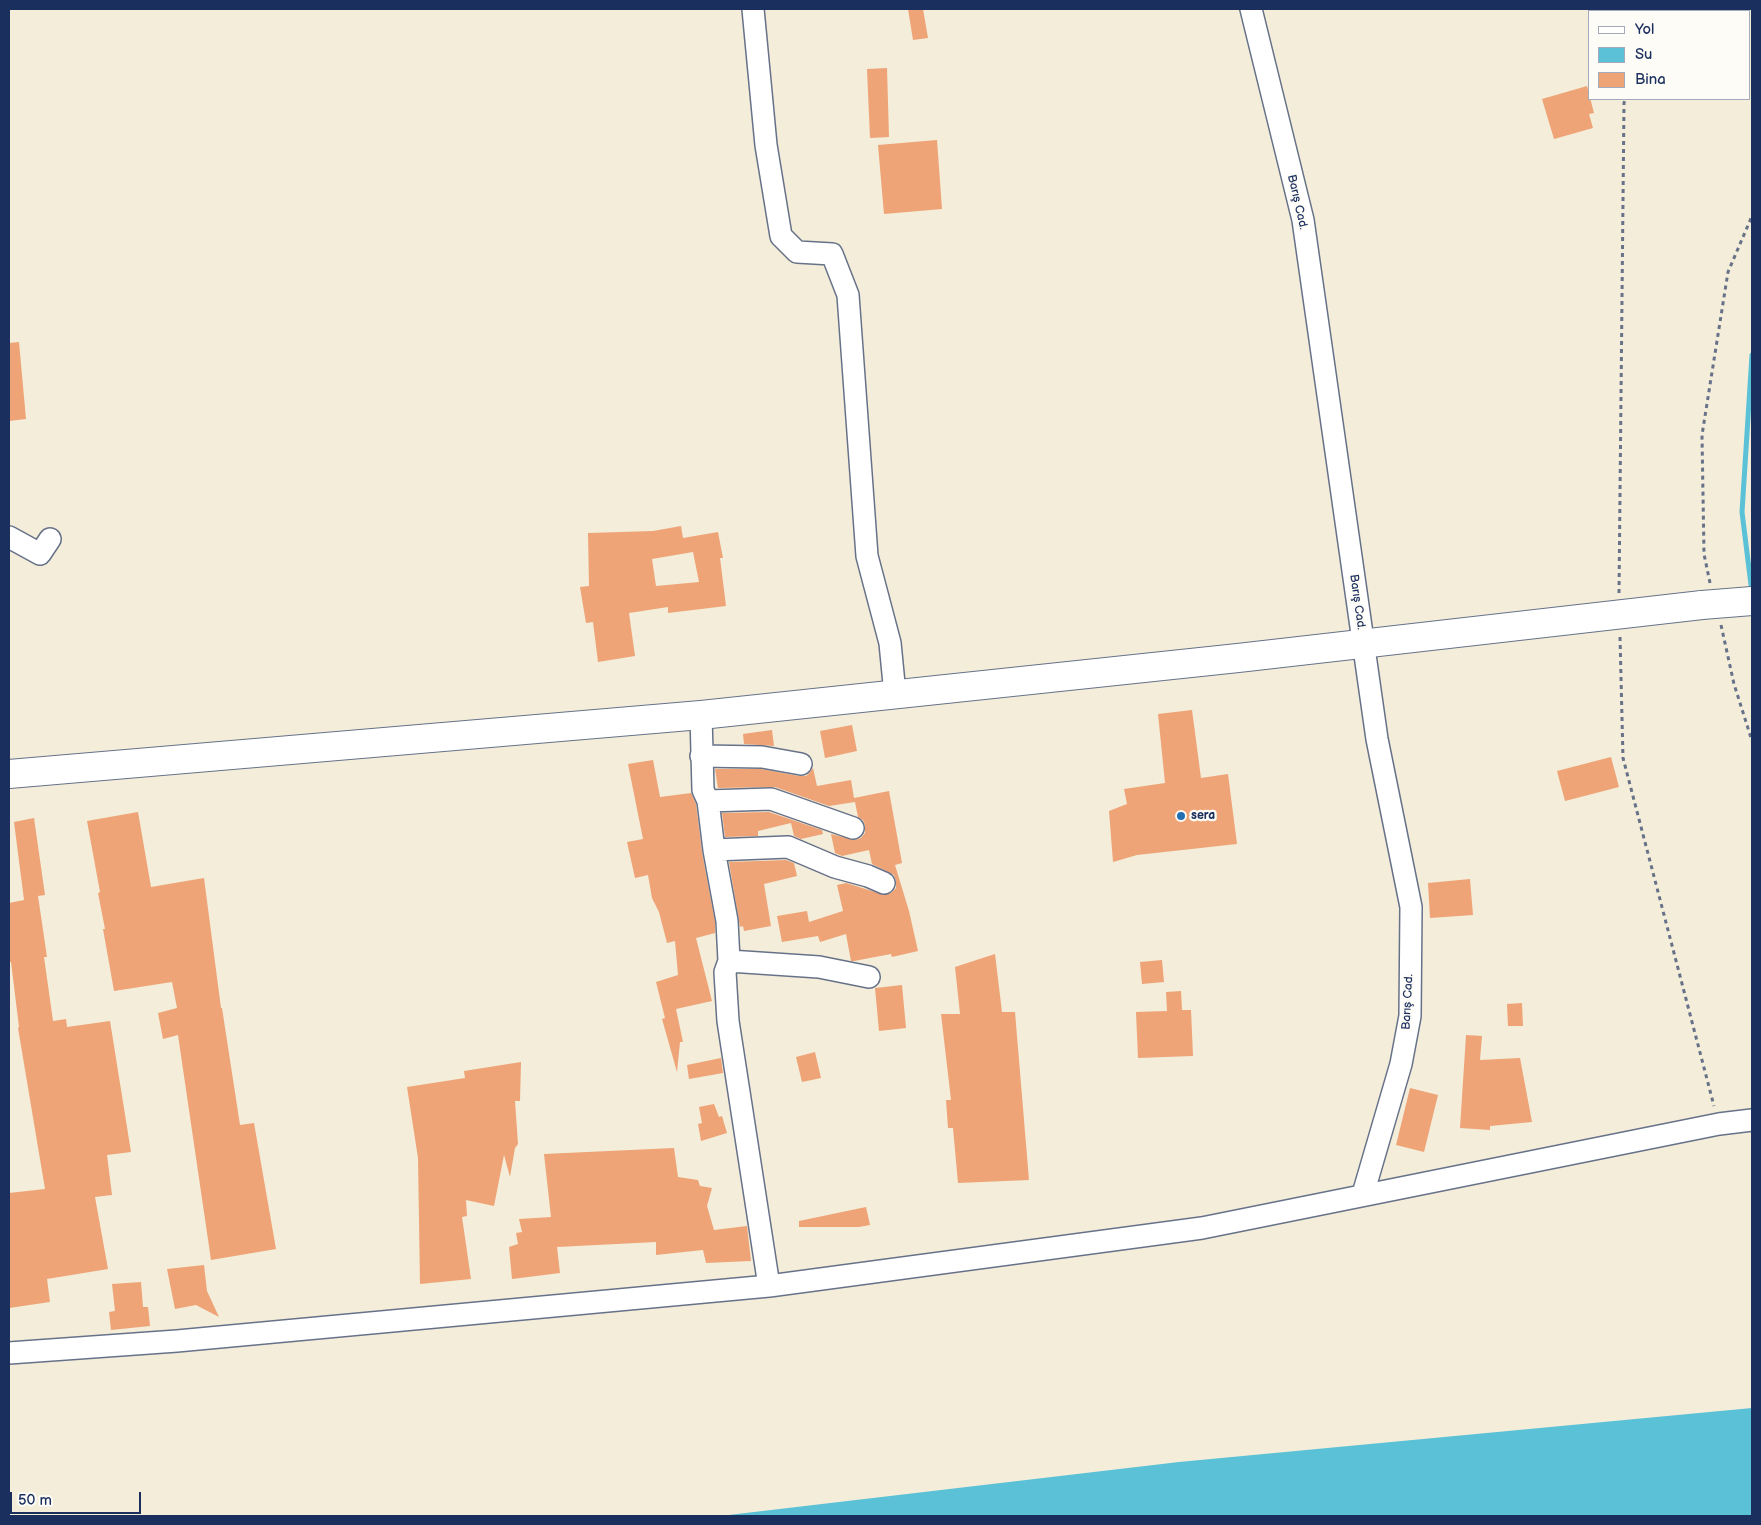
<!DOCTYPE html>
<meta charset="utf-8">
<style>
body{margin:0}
#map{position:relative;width:1761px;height:1525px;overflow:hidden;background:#f3edd9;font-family:"Balsamiq Sans",sans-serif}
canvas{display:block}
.frame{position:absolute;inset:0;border:10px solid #1b2f5e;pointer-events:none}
.legend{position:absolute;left:1588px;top:10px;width:162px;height:90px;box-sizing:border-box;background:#fdfcf7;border:1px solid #a3aaba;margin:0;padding:6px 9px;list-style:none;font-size:15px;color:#1b2f5e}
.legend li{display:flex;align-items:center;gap:10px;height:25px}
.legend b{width:25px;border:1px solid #a3aaba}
.scale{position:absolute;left:10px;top:1492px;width:131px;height:22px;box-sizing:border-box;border:2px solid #1b2f5e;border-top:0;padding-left:6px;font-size:15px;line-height:18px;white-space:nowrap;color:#1b2f5e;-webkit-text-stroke:4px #fdfcf7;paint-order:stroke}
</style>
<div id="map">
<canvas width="1761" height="1525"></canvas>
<div class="frame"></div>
<ul class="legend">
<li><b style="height:6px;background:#fff"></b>Yol</li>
<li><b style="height:14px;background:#5ac1d7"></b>Su</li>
<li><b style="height:14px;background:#eea477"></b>Bina</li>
</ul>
<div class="scale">50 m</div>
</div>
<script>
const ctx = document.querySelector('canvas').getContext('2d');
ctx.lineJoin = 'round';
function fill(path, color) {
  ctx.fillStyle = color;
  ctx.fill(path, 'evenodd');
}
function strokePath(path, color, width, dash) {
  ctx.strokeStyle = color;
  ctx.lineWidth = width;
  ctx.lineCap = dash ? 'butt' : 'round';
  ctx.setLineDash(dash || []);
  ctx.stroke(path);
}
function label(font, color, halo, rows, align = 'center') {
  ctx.font = font + ' "Balsamiq Sans",sans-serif';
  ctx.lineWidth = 4.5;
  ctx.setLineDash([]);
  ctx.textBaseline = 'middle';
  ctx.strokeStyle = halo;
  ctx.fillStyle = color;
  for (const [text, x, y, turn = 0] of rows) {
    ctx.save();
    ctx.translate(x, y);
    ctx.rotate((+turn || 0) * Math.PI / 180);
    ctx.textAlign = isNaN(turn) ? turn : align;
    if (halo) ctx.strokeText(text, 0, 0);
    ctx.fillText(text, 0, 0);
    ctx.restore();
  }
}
fill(new Path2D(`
 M1752 1408V1516H720L1179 1462Z`), '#5ac1d7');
strokePath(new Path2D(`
 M1752 593 1742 512 1752 355`), '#5ac1d7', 5);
fill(new Path2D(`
 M908 9H923L928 38 913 40Z
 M887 68 889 137 870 138 867 69Z
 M1587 86 1594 113 1589 114 1593 128 1554 139 1542 99Z
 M937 140 942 209 884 214 878 145Z
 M19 342 26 419 9 421V343Z
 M681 526 683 538 718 532 723 558H720L726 606 668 613V607L629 613 635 656 598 662 593 622 586 623 580 587 589 586 588 533 653 531ZM693 552 699 582 656 586 652 559Z
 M1192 710 1201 778 1228 774 1237 844 1137 855 1113 862 1109 811 1127 804 1124 789 1165 783 1158 714Z
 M852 725 857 751 825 758 820 731Z
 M772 730 774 746 744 744 743 734Z
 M1611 757 1619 787 1565 801 1557 771Z
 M653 760 660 797 691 793 696 804 702 852 715 922V933L696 938 712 1001 676 1009 683 1042H680L677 1072 662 1019 665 1018 656 982 678 975 675 941 667 943 659 912 652 898 648 875 635 878 627 842 643 839 628 764Z
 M813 768 817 786 851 780 854 798 889 791 902 863 895 865 909 911 918 951 892 957 891 954 854 961H851L846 934 820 942 818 936 782 942 777 916 807 911 809 922 843 911 837 885 846 883 885 895 891 893 896 888V881L894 875 872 864 869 850 842 856 835 853 831 834 855 840 861 838 865 833V825L863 820 858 817 855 802 829 806 775 787 716 788H718L715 769H761L799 776H806L810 772Z
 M138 812 151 887 204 878 221 1008H222L240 1125 254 1123 276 1249 211 1260 178 1035 163 1039 158 1013 177 1008 172 982 114 991 103 929H105L98 893 100 892 87 821Z
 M769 812 822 830 823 834 801 839 794 836 791 823 758 831V836L725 837 722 813Z
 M34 818 45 895 38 896 47 957H44L53 1021 66 1019 67 1027 110 1021 131 1152 107 1155 112 1195 95 1197 108 1269 47 1279 50 1302 9 1308V1193L45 1189 18 1028 19 1027 11 962H9V903L24 900 14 822Z
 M786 860 794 863 797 876 764 884 771 926 744 931 743 926 740 927 729 862Z
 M1470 879 1473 915 1430 918 1428 883Z
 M995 954 1002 1012H1015L1029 1180 958 1183 953 1128H948L946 1100H951L941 1014H960L955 967Z
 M1162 960 1164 982 1142 984 1140 962Z
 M902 985 906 1028 879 1031 875 988Z
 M1181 991 1182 1010H1191L1193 1056 1138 1058 1136 1012 1167 1011 1166 992Z
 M1522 1003 1523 1026H1508L1507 1004Z
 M1466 1035 1482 1036 1480 1060 1520 1058 1532 1122 1490 1126V1130L1460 1128Z
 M815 1052 821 1078 802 1082 796 1057Z
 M721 1058 723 1073 689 1079 687 1065Z
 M521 1062 520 1101H515L518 1144 515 1148 510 1177 504 1155 494 1206 466 1200 467 1216 462 1217 471 1279 420 1284 418 1158 407 1087 465 1078 464 1071Z
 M1410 1088 1438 1095 1424 1152 1396 1145Z
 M714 1104 719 1117 722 1116 727 1133 701 1141 698 1124 702 1123 699 1107Z
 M674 1148 678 1177 698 1180 700 1186 712 1188 707 1206 714 1230 747 1226 751 1261 706 1263 703 1250 656 1255V1242L557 1247 560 1273 512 1279 509 1247 518 1244 516 1233 522 1232 519 1219 551 1217 544 1154Z
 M866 1207 870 1225 859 1227H799V1221Z
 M204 1265 207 1291 219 1317 196 1305 175 1309 167 1269Z
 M141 1282 143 1307H148L150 1326 111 1330 109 1312 115 1311 112 1284Z`), '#eea477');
const minor = new Path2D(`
 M753 9 766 145 781 236 797 252 832 254 848 295 867 556 890 643 895 694
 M1251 9 1303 220 1377 739 1411 907 1410 1016 1401 1064 1363 1194
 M9 537 40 554 50 539
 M701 715 703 790 708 801 714 850 727 921 729 961 725 972 728 1021 769 1286
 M701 756 762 757 801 764
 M708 801 771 799 853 828
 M714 850 788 847 835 867 868 876 884 883
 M729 961 819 967 869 977
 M9 1353 177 1341 769 1286 1202 1228 1719 1124 1752 1120`);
const secondary = new Path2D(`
 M9 774 701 715 1238 658 1702 605`);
strokePath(minor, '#677289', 24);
strokePath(secondary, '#677289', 30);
strokePath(new Path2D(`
 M1657 11V9
 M1710 583 1704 554 1702 435 1728 272 1752 216
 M1619 593 1624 103 1625 99
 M1721 625 1734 684 1752 741
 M1620 637 1623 758 1714 1106`), '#677289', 3, [4, 4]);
strokePath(minor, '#fff', 21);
strokePath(secondary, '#fff', 28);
const secondaryBridge = new Path2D(`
 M1702 605 1752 601`);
strokePath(secondaryBridge, '#677289', 30, []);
strokePath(secondaryBridge, '#fff', 28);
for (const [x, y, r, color] of [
 [1181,816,5,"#1f6fb2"]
]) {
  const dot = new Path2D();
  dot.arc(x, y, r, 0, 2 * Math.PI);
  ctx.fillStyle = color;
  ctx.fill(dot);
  strokePath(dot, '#fdfcf7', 2);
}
label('12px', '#1b2f5e', '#fdfcf7', [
 ["Barış Cad.",1297,202,77],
 ["Barış Cad.",1357,602,82],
 ["Barış Cad.",1408,1002,-87]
]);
label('bold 12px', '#1b2f5e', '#fdfcf7', [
 ["sera",1191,816]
], 'left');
</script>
